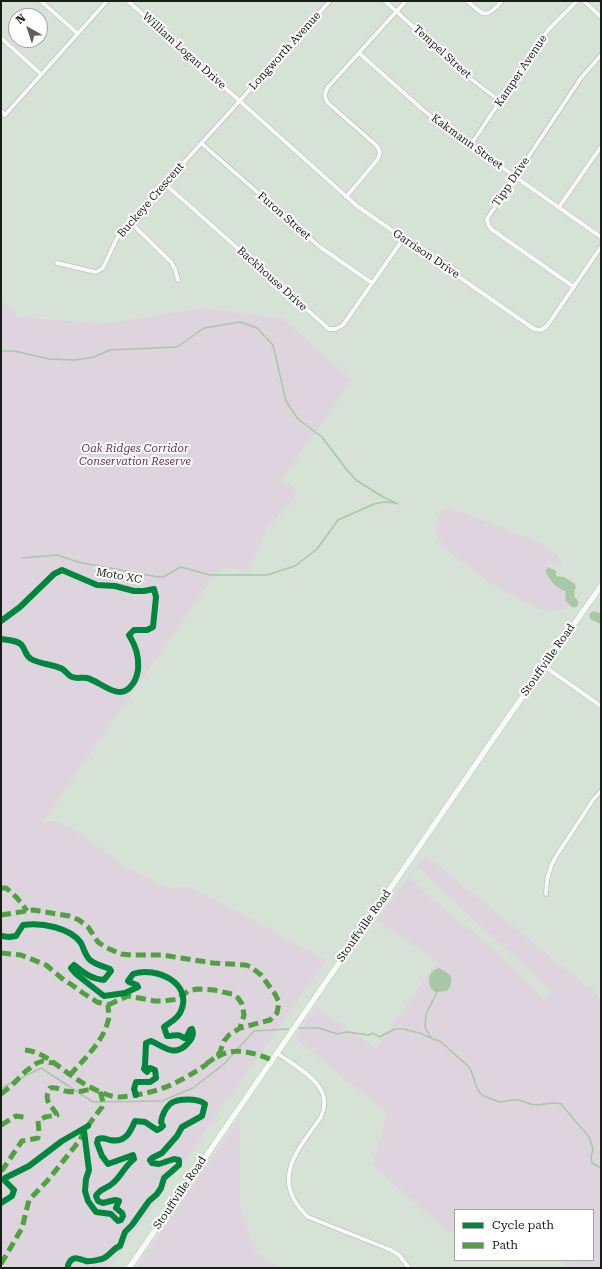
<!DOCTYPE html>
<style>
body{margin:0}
#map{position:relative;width:602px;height:1269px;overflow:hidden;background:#d7e2d7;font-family:"Roboto Serif",serif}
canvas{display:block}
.frame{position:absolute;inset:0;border:2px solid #171e16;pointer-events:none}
.legend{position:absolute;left:454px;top:1209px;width:140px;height:52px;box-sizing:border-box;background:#fff;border:1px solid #a2a5a2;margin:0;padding:5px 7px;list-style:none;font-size:12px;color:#171e16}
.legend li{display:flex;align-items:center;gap:8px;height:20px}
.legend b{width:20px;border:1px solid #a2a5a2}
.north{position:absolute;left:8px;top:8px;width:40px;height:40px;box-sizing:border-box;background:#fff;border:1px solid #a2a5a2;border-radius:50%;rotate:321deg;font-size:11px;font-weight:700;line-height:16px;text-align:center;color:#171e16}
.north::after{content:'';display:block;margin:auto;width:14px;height:18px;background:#5a635a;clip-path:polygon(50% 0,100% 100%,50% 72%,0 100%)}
</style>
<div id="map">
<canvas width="602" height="1269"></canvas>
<div class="frame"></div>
<ul class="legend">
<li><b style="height:5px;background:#00873e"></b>Cycle path</li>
<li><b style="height:5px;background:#4ea240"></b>Path</li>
</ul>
<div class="north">N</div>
</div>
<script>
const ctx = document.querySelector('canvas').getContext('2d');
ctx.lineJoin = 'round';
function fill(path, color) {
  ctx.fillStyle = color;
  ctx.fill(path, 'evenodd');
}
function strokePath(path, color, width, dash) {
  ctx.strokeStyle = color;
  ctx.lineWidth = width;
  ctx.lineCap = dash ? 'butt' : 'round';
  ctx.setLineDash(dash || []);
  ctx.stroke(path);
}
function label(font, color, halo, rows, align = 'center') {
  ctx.font = font + ' "Roboto Serif",serif';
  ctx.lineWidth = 4;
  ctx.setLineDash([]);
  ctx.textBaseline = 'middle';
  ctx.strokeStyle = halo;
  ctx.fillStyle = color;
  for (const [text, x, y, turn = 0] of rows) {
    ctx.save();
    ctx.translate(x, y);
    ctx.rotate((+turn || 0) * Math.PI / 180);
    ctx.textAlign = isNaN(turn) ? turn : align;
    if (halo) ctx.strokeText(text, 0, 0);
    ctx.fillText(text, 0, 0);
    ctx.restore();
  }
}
fill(new Path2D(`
 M1 301 19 317 104 324 204 308 283 319 352 380 281 481 288 483 297 490 290 504 268 527 248 572 230 568 218 570 42 823 48 821H55L72 829 129 869 169 888 189 887 273 931 326 961 109 1268H1Z
 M443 509H451C472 517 550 542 559 557 561 560 560 563 561 566L552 564 545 565C547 580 558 589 572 594L571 605C563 611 555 612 545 610 523 606 444 556 437 535 434 526 438 516 443 509Z
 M427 856 586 986 593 989 601 1001V1268H566L560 1260H593V1210H455V1233L445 1230 373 1165 387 1113 295 1038 316 1007 376 1048 437 962 378 920 408 877 435 902 491 946 543 998 552 992 416 866Z
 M240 1117V1206L256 1253 281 1268H138L137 1267Z`), '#ded4dd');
fill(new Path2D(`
 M548 567 556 571V576L564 577 575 584 576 588C567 599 547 581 546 570Z
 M439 968 450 975C452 980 452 988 446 991 443 991 439 992 436 992 428 989 427 976 433 971 434 970 437 969 439 968Z`), '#a7c7a6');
strokePath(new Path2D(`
 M1 351H14L49 359 75 360 94 357 110 350 177 347 204 328 240 322 257 328 273 345 286 401 298 419 322 437 347 470 356 480 383 497 398 504
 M22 558 57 555 78 562 158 577H163L181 567 210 575H267L295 566 317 549 338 520 374 504 384 502 396 503
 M299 1028H319L337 1034 347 1032 369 1035 373 1033 379 1037 395 1029H404L419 1033 441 1042 469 1067C474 1074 474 1088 482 1095 483 1096 497 1101 499 1102 505 1102 511 1099 518 1100 524 1101 530 1105 536 1105 544 1105 552 1101 561 1104L589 1137 593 1149 591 1157 592 1163 601 1168
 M431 1038 425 1027 426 1014 437 992
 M1 1088 41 1068 93 1102 162 1101 193 1088 224 1064 254 1031 288 1029`), '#a7c7a6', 1.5);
strokePath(new Path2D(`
 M570 591V599L574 603
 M594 616 601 619`), '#a7c7a6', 9);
const minor = new Path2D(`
 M41 1 77 33
 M128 1 357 206 534 329 541 330 547 326 601 247
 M385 1 471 79 500 101
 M467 1C484 16 486 19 502 1
 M584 1 601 17
 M1 38 41 74
 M359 53 422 109 446 128 601 237
 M1 111 5 115 107 1
 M201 143 320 247 372 283
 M470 146 537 46 548 30 577 1
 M165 184 329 329H336L343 325 403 239
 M346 197 378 159 380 152 377 146 328 103C324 98 324 93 328 87L406 1
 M559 207 601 147
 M131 223 171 262 175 269 178 280
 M57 263 91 271 96 272 103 268 117 238 122 231 330 1
 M574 287 491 229 488 224 487 219 581 78 601 55
 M544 666 601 706
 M546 894C546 881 549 869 555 858L593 800 601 791
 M277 1053C297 1068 336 1085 321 1117 297 1151 269 1180 308 1217L391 1250 399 1255 409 1268`);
const secondary = new Path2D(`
 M129 1268 509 716 601 586`);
strokePath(minor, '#acb4ac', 5);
strokePath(secondary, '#acb4ac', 6);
strokePath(minor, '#f9fbf9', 4);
strokePath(secondary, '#f9fbf9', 5.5);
strokePath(new Path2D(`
 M1 888H6C15 895 21 902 27 911
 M1 915 33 910 69 916 79 920 88 927 98 942 105 947 121 954 131 955H162L213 963 246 965 251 967 261 975 275 994 279 1002 277 1013 270 1020 240 1028 229 1035 224 1041 220 1052 216 1057 203 1066
 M1 953 21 955 46 965 64 980 72 985 83 993 97 1002 108 1005
 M108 1005 128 996 155 1001H164L178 999 188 991 197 989 214 990 232 994 238 998 242 1004 244 1015 240 1028
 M25 1050C44 1052 57 1066 72 1076 83 1084 106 1097 119 1097 124 1097 130 1096 135 1095 164 1091 183 1080 207 1064
 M217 1057C235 1046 254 1053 272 1060
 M70 1075C84 1059 103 1042 108 1021 110 1016 108 1010 108 1005
 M1 1094 11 1086 26 1071 37 1063 43 1061 53 1063
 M1 1125 16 1116 24 1117
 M1 1171 3 1169 22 1141 38 1138 39 1132 38 1121 45 1117 57 1115C53 1106 42 1102 50 1088 56 1087 59 1089 65 1091 76 1093 84 1091 94 1088
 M1 1264 22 1228 29 1200 48 1180 80 1140 84 1131 102 1107 103 1102 100 1091`), '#4ea240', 5, [10, 5]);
strokePath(new Path2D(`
 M1 621 20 607 54 574 62 570 97 585 115 586 134 591H144L154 589 156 597 153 627 147 630H134L129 635C136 647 139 656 138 670 137 676 135 682 131 686 119 702 100 681 87 678 82 677 77 679 72 677 67 675 65 669 60 668 51 664 40 664 31 659 26 656 26 652 23 647 20 640 7 640 1 639
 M1 936 9 937 16 936 23 925C41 922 71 928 81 943 84 949 85 955 90 960 96 965 103 966 110 969L111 971 104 980C91 979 84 973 74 965L71 968 76 974 104 996 125 993 138 987 137 985 129 982 128 981 133 974C156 966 193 983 181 1011 178 1019 170 1022 164 1027L167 1036C175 1036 178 1033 184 1038H186L190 1030 192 1029C194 1034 192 1039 188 1043 175 1058 165 1047 151 1041L146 1043 145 1065 144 1069 147 1072 150 1068 155 1070 156 1078 150 1082H136L134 1089 136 1095
 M1 1203 12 1196 14 1190 5 1181V1178L29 1166 62 1141 88 1126
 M68 1268V1265C72 1255 78 1258 86 1261 90 1262 97 1260 102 1259 110 1256 113 1248 120 1246L125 1232 132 1225 149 1201 157 1194 161 1188 164 1178 179 1165V1160L174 1159 159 1164 152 1163 150 1160 152 1158 162 1153 177 1136 182 1127 202 1116 205 1104C198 1098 177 1098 170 1104 165 1109 162 1115 161 1122L163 1126 161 1128 157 1130 145 1122 135 1121C130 1133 125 1143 110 1140 106 1139 103 1137 98 1139L97 1143 102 1156 108 1164 133 1155 134 1159C125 1166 121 1176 113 1183 106 1190 101 1187 96 1196L98 1201 103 1203 115 1200 119 1201 116 1208 122 1213 123 1216 121 1220 118 1221 111 1214 96 1212 88 1201 85 1191 86 1179 89 1170 84 1131`), '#00873e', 6);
label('11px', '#171e16', '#fff', [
 ["William Logan Drive",184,51,42],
 ["Longworth Avenue",285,51,-48],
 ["Tempel Street",442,52,42],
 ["Kamper Avenue",521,71,-56],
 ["Kakmann Street",467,142,36],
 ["Tipp Drive",511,182,-56],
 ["Buckeye Crescent",151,200,-49],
 ["Furon Street",284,216,41],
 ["Garrison Drive",426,254,34],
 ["Backhouse Drive",272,279,42],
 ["Moto XC",119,576,10],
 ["Stouffville Road",548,660,-55],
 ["Stouffville Road",364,926,-55],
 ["Stouffville Road",180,1193,-56]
]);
label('italic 11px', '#663165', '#fff', [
 ["Oak Ridges Corridor",135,449],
 ["Conservation Reserve",135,462]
]);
</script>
